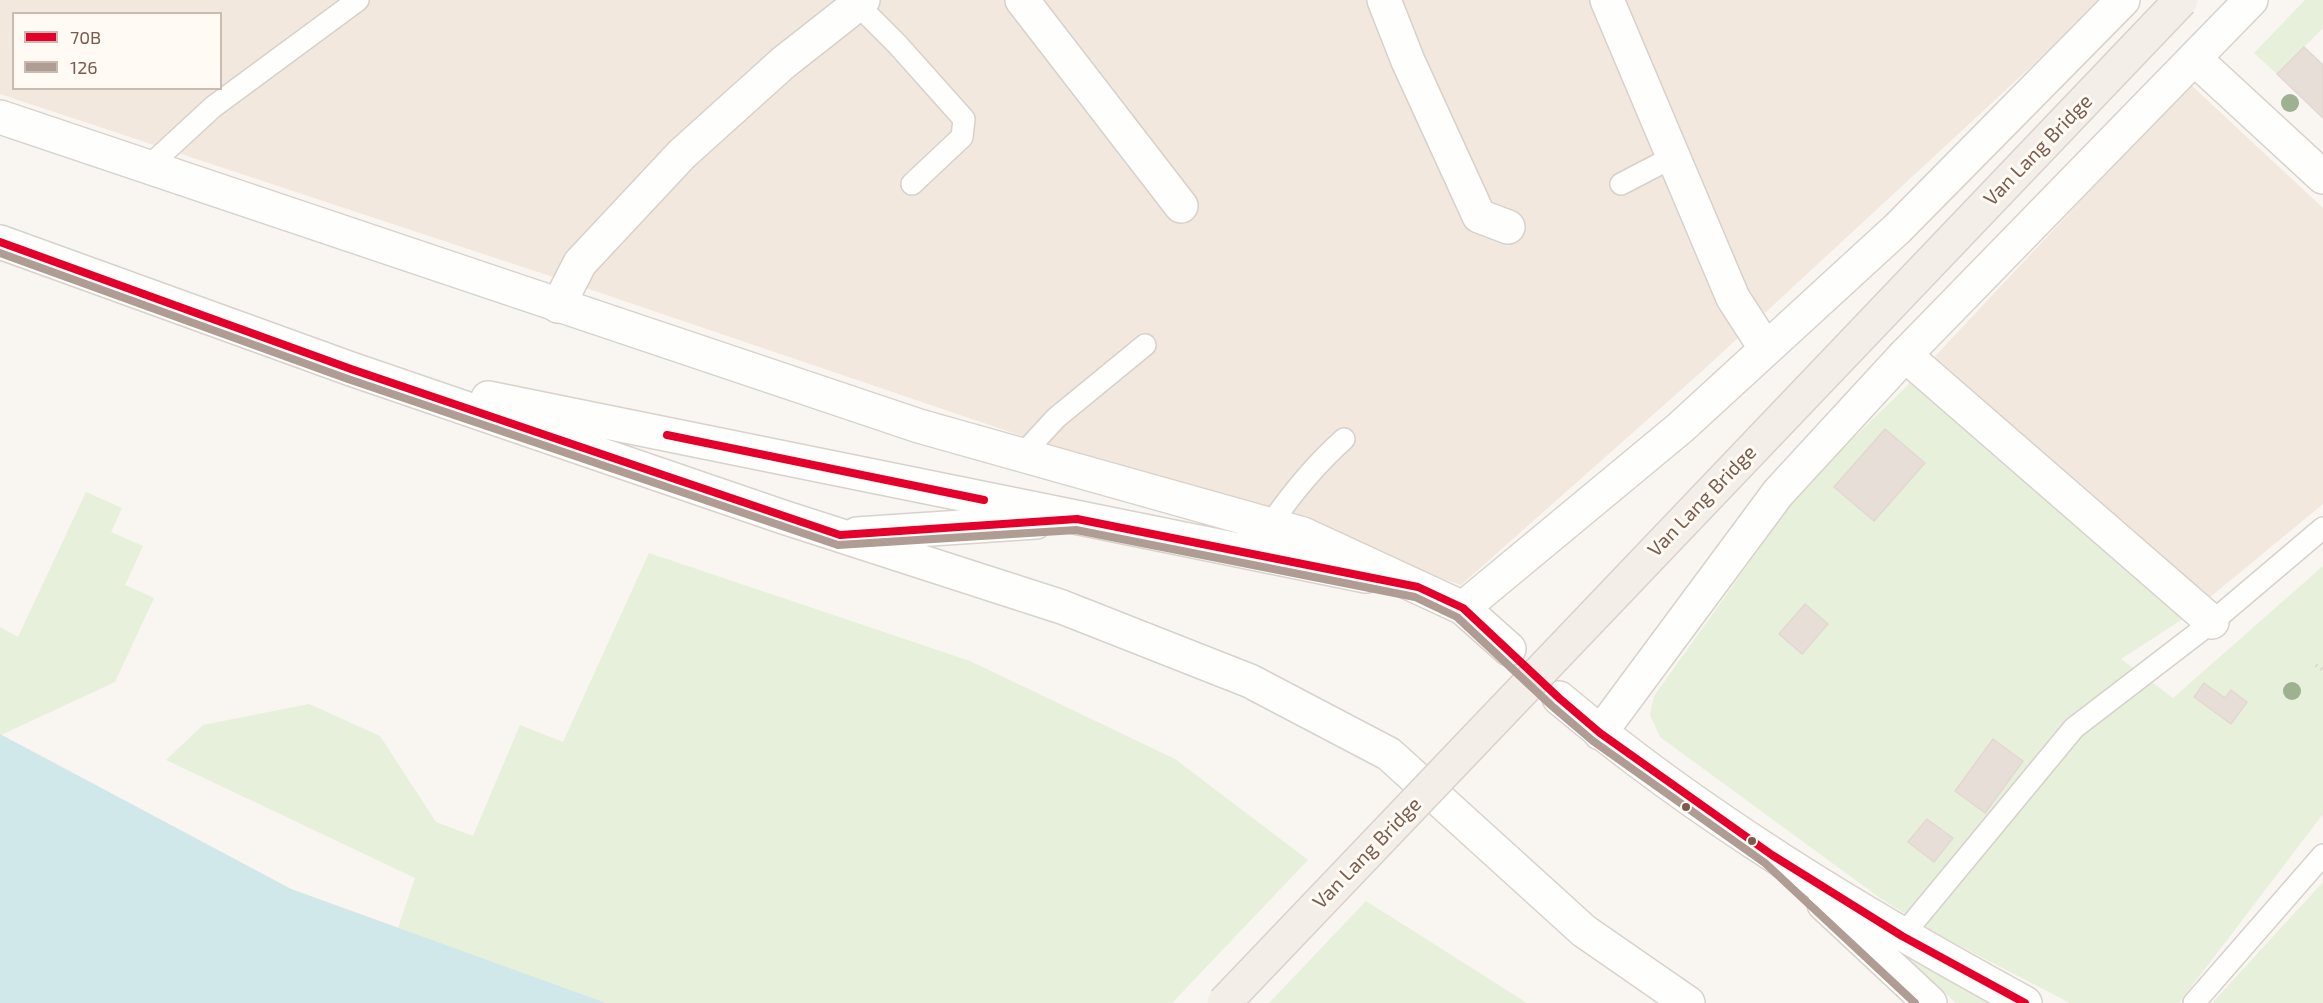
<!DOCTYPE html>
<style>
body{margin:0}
#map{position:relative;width:2323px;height:1003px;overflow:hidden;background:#f9f5f0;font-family:"Exo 2",sans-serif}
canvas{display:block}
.legend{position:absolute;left:12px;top:12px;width:210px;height:78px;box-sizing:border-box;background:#fffaf3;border:2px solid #cabbb1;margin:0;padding:8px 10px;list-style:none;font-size:18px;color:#7a5c4d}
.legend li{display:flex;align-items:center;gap:12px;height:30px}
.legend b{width:30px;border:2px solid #cabbb1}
</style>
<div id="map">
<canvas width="2323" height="1003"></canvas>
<ul class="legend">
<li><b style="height:8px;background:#e4002b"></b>70B</li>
<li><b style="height:8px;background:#af9d94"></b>126</li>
</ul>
</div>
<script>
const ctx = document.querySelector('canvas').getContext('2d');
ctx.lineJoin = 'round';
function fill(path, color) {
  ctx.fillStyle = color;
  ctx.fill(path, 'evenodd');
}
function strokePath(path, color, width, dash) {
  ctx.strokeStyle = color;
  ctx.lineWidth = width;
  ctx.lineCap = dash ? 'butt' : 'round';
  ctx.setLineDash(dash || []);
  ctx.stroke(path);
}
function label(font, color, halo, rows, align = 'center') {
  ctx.font = font + ' "Exo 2",sans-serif';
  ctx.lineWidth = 6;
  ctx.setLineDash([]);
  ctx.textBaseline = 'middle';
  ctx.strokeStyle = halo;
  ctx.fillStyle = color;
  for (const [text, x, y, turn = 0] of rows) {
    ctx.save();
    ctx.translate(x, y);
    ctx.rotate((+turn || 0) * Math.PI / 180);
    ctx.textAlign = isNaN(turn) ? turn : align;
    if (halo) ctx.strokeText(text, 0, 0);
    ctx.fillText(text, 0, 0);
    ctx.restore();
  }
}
fill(new Path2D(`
 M0 0H2103L1700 373 1461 585 583 287 0 94ZM14 14H220V88H14Z
 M2190 84 2323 208V504L2186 617 1912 381Z`), '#f2e8de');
fill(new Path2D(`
 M2305 0H2323V28L2277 74 2254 53Z
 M1912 381 2186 617 2121 659 2173 698 2323 566V814L2179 1003H2070L1939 935 1880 898 1660 737 1650 715 1654 696 1803 487Z
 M86 492 122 508 111 532 143 546 125 585 154 598 115 682 1 735 291 889 398 928 415 878 166 760 203 725 309 704 380 736 436 822 473 836 520 725 563 742 649 553 970 661 1175 759 1308 860 1172 1003H0V627L18 637Z
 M2323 882V1003H2212Z
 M1366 901 1527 1003H1269Z
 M1898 950 1994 1003H1956Z`), '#e7f0db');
fill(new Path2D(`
 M0 734 291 889 606 1003H0Z`), '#d0e8ea');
const building = new Path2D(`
 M2304 47 2323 65V118L2277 74Z
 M1885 429 1925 463 1874 521 1834 487Z
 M1805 604 1828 624 1802 654 1779 634Z
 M2204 683 2225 698 2231 690 2247 702 2231 724 2194 697Z
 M1993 739 2023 761 1985 813 1955 791Z
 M1927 819 1953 838 1934 862 1908 842Z`);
fill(building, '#e6ded7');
strokePath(building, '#e2d8d2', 1.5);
const service = new Path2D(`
 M857 4 897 44 964 119 962 137 912 184
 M148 167 213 107 358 0
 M1621 184 1673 157
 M1021 456 1056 418 1145 345
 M1270 525C1292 493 1315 465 1344 439
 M1902 936 2074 728 2212 622 2323 528
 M2194 1003 2323 855`);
const minor = new Path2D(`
 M1022 0 1181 206
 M1384 0 1408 61 1479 216 1508 227
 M1607 0 1733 298 1766 349
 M2195 59 2323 177
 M558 306 580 263 682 154 783 63 863 0
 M1905 355 2212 622`);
const secondary = new Path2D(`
 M0 117 919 426 1303 534 1463 608 1509 649
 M0 242 351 369 783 517 1062 607 1250 681 1389 754 1584 931 1688 1003
 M488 398 1366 576
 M857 534 1036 522
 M1463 608 1680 428 1898 228 2123 0
 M1559 698C1702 818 1862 914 2025 1003
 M1600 733 1778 493 1905 355 2251 0
 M1824 904 1930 1003`);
strokePath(service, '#d7d1cb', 24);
strokePath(minor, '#d7d1cb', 36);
strokePath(secondary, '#d9d2cb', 36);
strokePath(new Path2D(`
 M2316 665 2323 670`), '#dcd5d0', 4, [1.5, 4.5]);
strokePath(service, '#fefefd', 21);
strokePath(minor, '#fefefd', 33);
strokePath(secondary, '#fefefd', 33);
const primaryBridge = new Path2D(`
 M1224 1003 2181 0`);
strokePath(primaryBridge, '#dad1cc', 36, []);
strokePath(primaryBridge, '#f3eee8', 33);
strokePath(new Path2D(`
 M0 242 351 369 840 535 1077 519 1418 587 1463 608 1559 698 1600 733 1772 855 1902 936 2025 1003
 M667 435 984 500`), '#e4002b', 8);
strokePath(new Path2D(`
 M0 253 348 379 838 545 1076 530 1415 597 1457 617 1552 706 1593 741 1765 863 1915 1003`), '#af9d94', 8);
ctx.fillStyle = '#9eb190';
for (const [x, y] of [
 [2290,103],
 [2292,691]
]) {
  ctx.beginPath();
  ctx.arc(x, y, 9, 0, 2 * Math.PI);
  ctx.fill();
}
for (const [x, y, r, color] of [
 [1686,807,5,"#7a5c4d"],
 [1752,841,5,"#7a5c4d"]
]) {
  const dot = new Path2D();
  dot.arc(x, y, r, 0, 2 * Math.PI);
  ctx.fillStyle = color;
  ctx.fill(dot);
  strokePath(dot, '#fffaf3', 2);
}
label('20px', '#7a5c4d', '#fffaf3', [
 ["Van Lang Bridge",2038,150,-46],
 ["Van Lang Bridge",1702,501,-46],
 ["Van Lang Bridge",1367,853,-46]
]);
</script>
